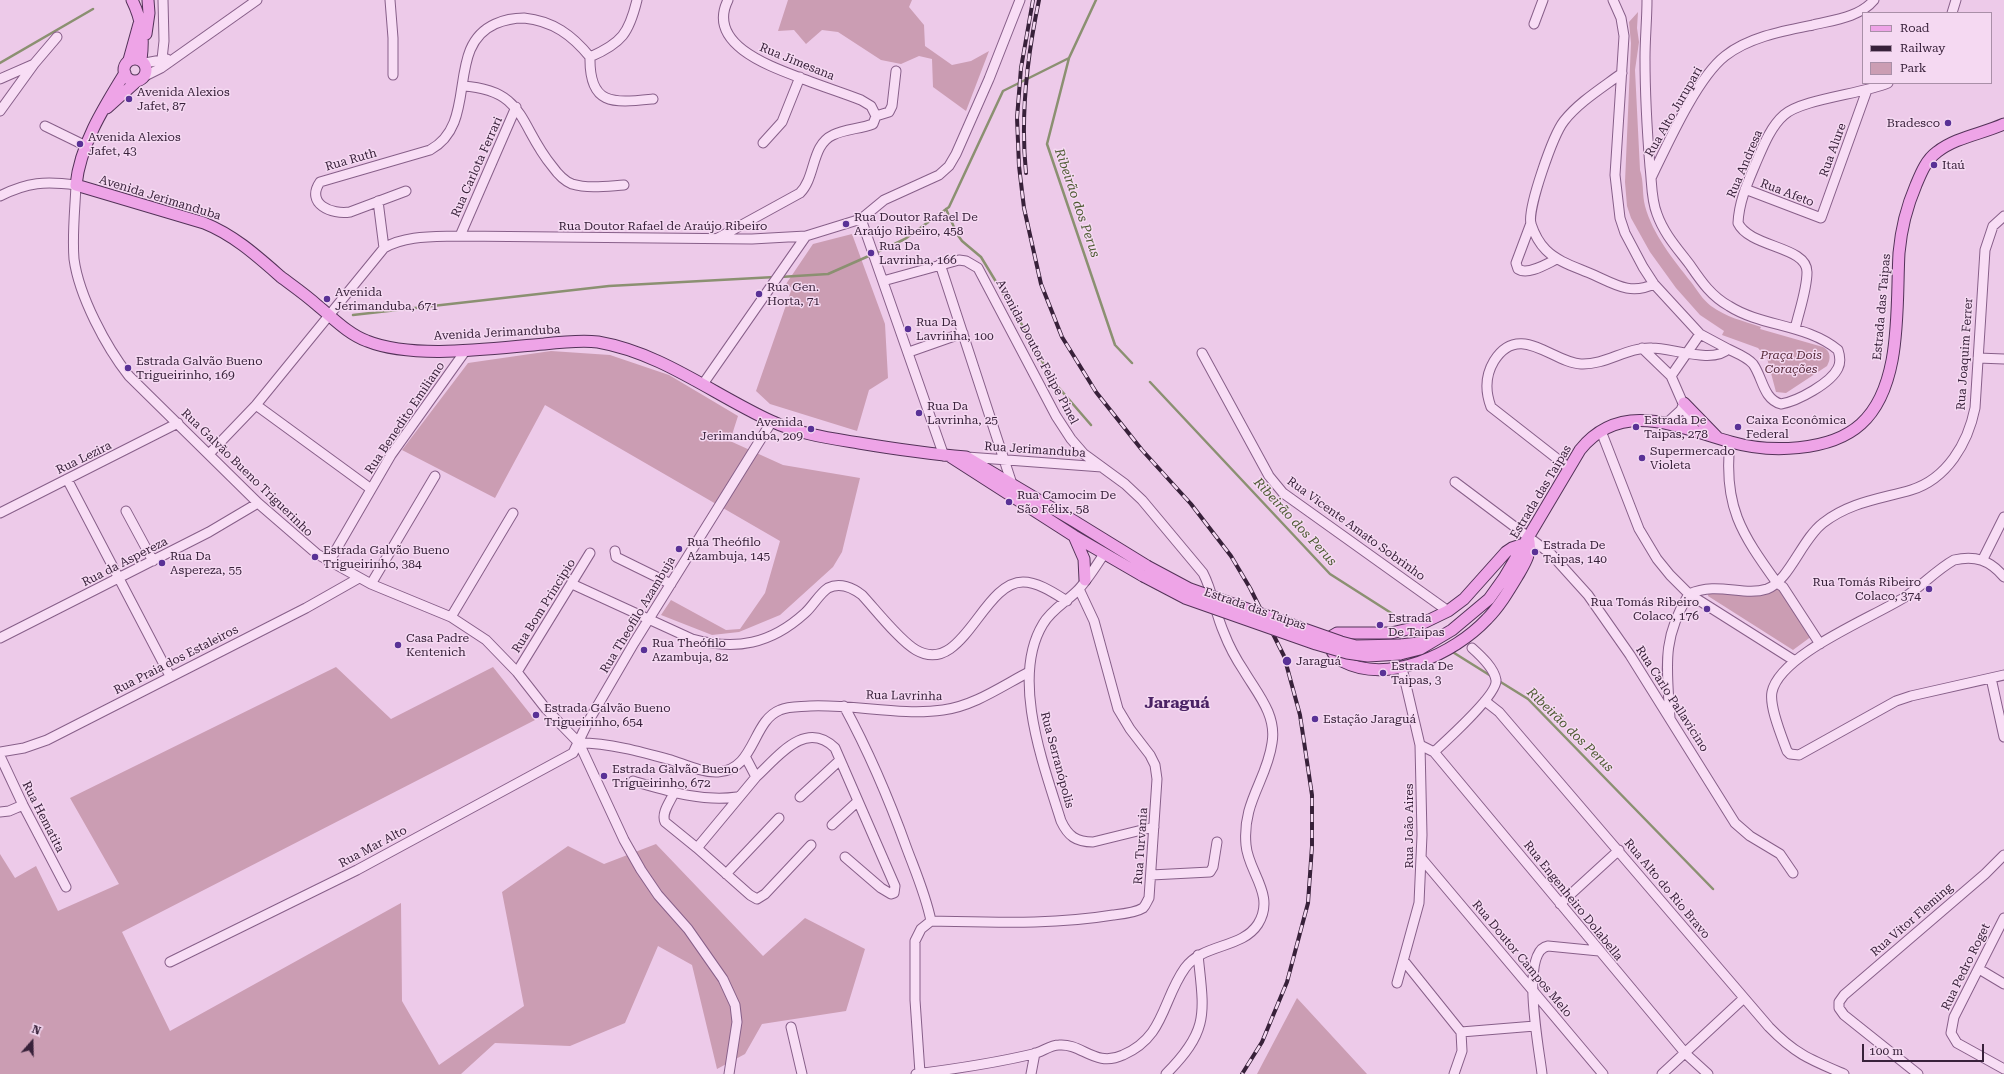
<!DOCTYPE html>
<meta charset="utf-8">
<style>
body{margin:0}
#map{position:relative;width:2004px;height:1074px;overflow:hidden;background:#edcae9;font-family:"Roboto Serif",serif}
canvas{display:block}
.legend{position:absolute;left:1862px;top:12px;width:130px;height:72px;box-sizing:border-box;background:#f5d9f2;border:1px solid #a98fa8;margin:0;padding:5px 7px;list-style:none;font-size:12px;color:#38213a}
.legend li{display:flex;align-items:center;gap:8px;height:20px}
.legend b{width:20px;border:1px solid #a98fa8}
.north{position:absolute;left:12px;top:1022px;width:40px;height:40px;-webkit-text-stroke:3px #f5d9f2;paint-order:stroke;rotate:20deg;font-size:11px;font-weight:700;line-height:16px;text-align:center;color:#38213a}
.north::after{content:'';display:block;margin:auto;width:14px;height:18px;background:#38213a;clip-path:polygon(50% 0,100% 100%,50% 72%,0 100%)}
.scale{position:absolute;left:1862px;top:1044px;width:122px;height:18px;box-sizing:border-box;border:2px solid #38213a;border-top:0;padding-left:5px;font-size:12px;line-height:14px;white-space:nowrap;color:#38213a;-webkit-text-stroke:3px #f5d9f2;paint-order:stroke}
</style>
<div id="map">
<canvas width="2004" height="1074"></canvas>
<ul class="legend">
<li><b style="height:5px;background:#eea4e7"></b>Road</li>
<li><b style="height:5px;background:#38213a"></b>Railway</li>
<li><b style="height:11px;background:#cb9db3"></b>Park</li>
</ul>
<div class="north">N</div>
<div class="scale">100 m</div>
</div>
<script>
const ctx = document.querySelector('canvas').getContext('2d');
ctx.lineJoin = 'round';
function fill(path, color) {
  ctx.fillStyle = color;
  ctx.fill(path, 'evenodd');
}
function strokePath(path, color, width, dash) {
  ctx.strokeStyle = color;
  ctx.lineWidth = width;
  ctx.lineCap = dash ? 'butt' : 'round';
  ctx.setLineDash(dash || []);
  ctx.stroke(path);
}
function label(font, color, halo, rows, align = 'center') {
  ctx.font = font + ' "Roboto Serif",serif';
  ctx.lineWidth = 3;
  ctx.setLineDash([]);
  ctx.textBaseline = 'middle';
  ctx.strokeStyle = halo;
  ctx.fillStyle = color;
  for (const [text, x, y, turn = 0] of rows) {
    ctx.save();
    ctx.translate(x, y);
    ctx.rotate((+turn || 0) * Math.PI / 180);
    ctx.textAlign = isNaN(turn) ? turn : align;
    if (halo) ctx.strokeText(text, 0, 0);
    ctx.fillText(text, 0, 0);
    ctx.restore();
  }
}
fill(new Path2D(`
 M788 0H912L909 7 924 25 925 46 952 65 971 61 989 51 966 111 933 87 932 59 919 56 901 64 881 60 838 32 822 30 806 44 794 30 778 31Z
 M1638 12 1637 28 1639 42 1635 70 1640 170C1644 182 1642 194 1645 206 1653 235 1673 259 1691 282 1697 290 1703 300 1711 306 1726 317 1743 321 1761 327L1760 329 1823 347C1831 351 1831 359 1827 366L1786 393 1776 392 1767 358 1758 348 1722 335 1724 331 1700 315 1676 288 1650 252 1631 218 1627 206 1625 182 1631 43 1629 22Z
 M852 234 885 324 888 378 869 390 857 431 770 404 756 391 792 288 786 284 813 244Z
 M551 351 610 355 669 375 738 416 730 441 783 465 860 478 842 552 833 567 780 615 739 632 712 635 661 615 671 600 726 630 740 629 765 593 780 541 545 405 495 498 402 450 468 363Z
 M1779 588 1812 636 1793 650 1708 596 1709 591 1756 594Z
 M336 667 391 719 493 667 535 720 122 932 170 1031 401 903 402 1001 439 1065 524 1006 502 892 568 846 604 864 656 844 763 956 805 918 865 949 846 1011 762 1024 745 1054 717 1069 692 965 658 946 625 1023 570 1046 495 1043 461 1074H0V854L15 878 36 866 58 911 119 884 70 798Z
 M1297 998 1367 1074H1257Z`), '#cb9db3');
strokePath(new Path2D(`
 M1096 0 1069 58 1047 144 1115 345 1132 363
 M0 63 93 9
 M946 209 957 234 962 241 981 257 1021 323 1053 381 1091 425
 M875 253 905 239 949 207 1003 91 1069 58
 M780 277 828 274 871 255
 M353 315 609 286 775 277
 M1150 382 1330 574 1410 625
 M1418 630 1432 639
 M1451 651 1491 676
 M1499 681 1528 699 1713 889`), '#8b9071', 2.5);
const minor = new Path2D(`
 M390 0 393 38V75
 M728 0C705 46 775 68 806 80 824 87 843 93 861 100L871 106 876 116
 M1613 0 1621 18 1624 36 1615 175 1620 218 1625 233 1643 267 1654 284 1700 334 1728 349
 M1952 13 1956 0
 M1534 24 1543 0
 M590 57C622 43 629 33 637 0
 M145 63 167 59
 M161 68 164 41 163 0
 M1622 73C1602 88 1579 102 1564 121 1553 135 1527 209 1531 224 1534 233 1540 244 1546 250 1559 263 1579 268 1594 275 1616 285 1631 295 1654 284
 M145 76 161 68 257 0
 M0 79 34 64
 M463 86C526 90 519 126 552 166 557 173 564 181 572 184 589 189 608 186 624 185
 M0 111 34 64 57 37
 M876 116 889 112 892 106 896 71
 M45 126 86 146
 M763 143 782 122 800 77
 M1652 176C1668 143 1697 78 1725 56 1749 37 1783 31 1813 25 1834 20 1860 17 1874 0
 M1745 189 1821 218 1867 90
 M406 191 350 212C332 215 305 204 320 182L430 150C480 123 444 47 495 24 504 20 514 18 524 18 553 21 572 35 590 57 589 106 613 103 653 99
 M0 196C28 182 45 181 76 185 75 209 72 235 74 259 79 296 106 347 129 376L258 503 317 554 371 584 451 617 486 640 517 672 546 709 579 743 624 840 641 870 658 895 688 929 723 979 735 1005 737 1022 729 1074
 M378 201 384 248
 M861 219 944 456
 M1531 223 1516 263 1518 269C1528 276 1548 263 1557 259
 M460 236 516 107
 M718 238 800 193C816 177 811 145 833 135 845 129 860 129 873 124L876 116
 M940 264 1012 484
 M883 281 959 260 966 261 978 268 1056 416 1071 439 1084 454 1125 484 1142 500 1203 573C1213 592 1215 613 1224 633 1229 646 1236 659 1244 671 1257 693 1277 715 1272 743 1267 780 1242 802 1246 845 1248 872 1276 895 1258 924 1242 949 1203 943 1185 968 1162 1000 1165 1037 1123 1055 1095 1068 1082 1043 1059 1045 1050 1045 1042 1052 1033 1054 995 1063 955 1069 916 1074
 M1795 329C1799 311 1807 290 1807 272 1807 246 1750 248 1738 223 1739 202 1747 184 1755 165 1762 149 1770 127 1784 115 1802 99 1862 94 1888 83
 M1642 348 1671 376 1695 431
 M909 352 963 333
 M1202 353 1269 476 1283 493 1448 611
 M1978 358 2004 359
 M1671 376 1700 334
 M703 384 806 236
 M256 405 371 489
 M1668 422 1681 410 1684 403
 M1601 431 1639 529 1657 559 1670 575 1689 594 1795 661
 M1730 442C1723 506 1741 533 1777 583L1783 587 1820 644
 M209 454 256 405 384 248C406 235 434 237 460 236L752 239 806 236 861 219 884 200 939 175 949 166 956 154 989 79 1020 0
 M967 457 1102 467
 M1569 468 1491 407C1485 391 1485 376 1494 361 1519 321 1553 363 1581 364 1606 365 1627 347 1652 348 1671 348 1714 364 1728 349 1736 353 1747 357 1753 364 1763 378 1763 399 1781 404 1798 401 1831 383 1838 368 1841 362 1840 356 1838 350 1807 324 1762 327 1729 306 1711 296 1701 281 1690 265 1678 249 1664 234 1657 214 1651 199 1652 183 1650 167 1647 130 1645 94 1645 58 1645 38 1647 19 1647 0
 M67 479 170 676
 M1455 482 1551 554 1588 595 1630 655 1735 823 1750 836 1780 854 1793 873
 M126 511 153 561
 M0 513 178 423
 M615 551 616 557 671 584
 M1104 554C1096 566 1087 581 1077 591 1066 602 1051 610 1043 624 1010 678 1044 766 1061 821 1068 836 1076 842 1093 842L1154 827
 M1983 559 2004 517
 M329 562 391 455 466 350
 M2004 577C1990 560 1975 555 1954 560 1936 570 1922 586 1905 597 1872 618 1780 654 1772 692 1769 707 1782 737 1787 751L1790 754 1799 755 1896 701 1911 696 2004 675
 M371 584 435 476
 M572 584 692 639C736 651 771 644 805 613 813 606 819 594 828 588 840 582 853 588 862 595 875 609 900 641 916 650 963 677 982 582 1023 582 1038 582 1054 593 1067 601
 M451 617 513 513
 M0 638 209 532 258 503
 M517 672 590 553
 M1991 678 2004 737
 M1485 701 1499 712 1769 1027C1795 1054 1811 1060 1844 1074
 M844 706C869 752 889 799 907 849 916 873 926 896 931 921
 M1670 718C1667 668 1661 639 1689 594 1718 581 1743 597 1767 589 1789 581 1802 539 1823 523 1850 502 1880 499 1911 490 1947 479 1968 443 1975 408L1985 250 1993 226 2004 216
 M579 743C610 743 642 752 671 760 686 765 703 773 718 772 755 770 752 721 780 710 789 706 800 707 810 706 853 704 901 716 943 710 974 706 1002 686 1029 672
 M1420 745 1434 752 1686 1054 1708 1074
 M0 752 24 748 47 740 306 608 359 578
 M1434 752C1446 741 1498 694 1496 680 1494 668 1481 656 1472 648
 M0 756 23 805 66 887
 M746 758 756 777 697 848 750 895 757 899 765 894 811 845
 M756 777C778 757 805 719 835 748L895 886 894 893 891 894 881 888 845 857
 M633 781C668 791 702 802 737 797
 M674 793C670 802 661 813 665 822L697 848
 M800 797 840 760
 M0 812 9 811 23 805
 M832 825 857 802
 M1422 859 1603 1074
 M726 874 779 818
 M1151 875 1210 872 1213 867 1217 842
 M1560 904 1619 850
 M2004 918 1954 1017 1951 1033 1957 1043 2004 1069
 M931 921C992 922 1053 925 1113 915 1122 914 1135 913 1143 908 1146 905 1147 901 1149 898L1157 779 1155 765 1150 755 1130 729 1118 709 1094 621 1079 589
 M1404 961 1461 1032 1462 1051 1454 1074
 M170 962 357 870 573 753 588 722 634 643 772 421
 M1979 969 2004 984
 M1397 983 1419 903 1422 835 1420 745 1402 668
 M791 1027 802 1074
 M1461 1032 1535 1026
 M920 1073 915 1000V941L921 929 931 921
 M1031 1074 1035 1053
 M1166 1074C1210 1030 1204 1013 1198 955
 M1542 1074C1540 1053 1519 951 1548 946L1599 951
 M1662 1074 1744 998
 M1918 1074 1844 1015 1839 1008V1002L1844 995 1985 874 2004 855`);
const major = new Path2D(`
 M132 0C142 20 144 38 141 60
 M146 34 149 13 148 0
 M124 70a11 11 0 1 1 22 0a11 11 0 1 1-22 0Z
 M129 60 139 24
 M125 73C104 107 80 145 76 185L204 223C234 235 257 256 281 277 293 286 306 295 317 305 333 318 348 334 367 341 414 360 494 348 544 344 562 342 580 340 598 342 662 353 714 395 771 421 799 434 829 438 859 443 895 449 930 454 966 457L1074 521 1147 566
 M107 108 137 81
 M1684 403 1717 437
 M951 457 1074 536 1143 576
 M1074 536 1084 559 1085 580
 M1524 544 1512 548 1506 552 1464 599 1448 611 1413 628 1391 633H1337L1332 636C1328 648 1332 655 1342 661 1388 685 1454 654 1487 619 1499 607 1508 592 1517 577 1524 565 1533 552 1528 538
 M1401 645 1427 642
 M1400 654 1420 649 1452 630 1489 599 1504 578 1580 450C1622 398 1679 428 1731 442 1769 453 1830 452 1861 424 1903 386 1896 305 1899 253 1901 230 1907 206 1916 185 1921 173 1926 160 1937 152 1956 137 1982 134 2004 124`);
strokePath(minor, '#875f89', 11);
strokePath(major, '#533258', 13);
strokePath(minor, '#f8ddf5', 9);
strokePath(major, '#eea4e7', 11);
const rail = new Path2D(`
 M1033 0 1021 68 1017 118 1019 166 1024 208 1041 284 1062 337 1096 392 1142 450 1191 504 1231 556 1250 588 1284 656 1300 715 1312 795V846L1308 903 1287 982 1262 1042 1242 1074
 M1026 173C1020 114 1027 57 1039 0`);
strokePath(rail, '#38213a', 4);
strokePath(rail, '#f5d9f2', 2.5, [8]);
const majorBridge = new Path2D(`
 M1147 566 1190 589 1341 642 1356 646 1401 645
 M1143 576 1185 598 1316 644 1347 653 1368 656 1400 654`);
strokePath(majorBridge, '#533258', 13, []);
strokePath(majorBridge, '#eea4e7', 11);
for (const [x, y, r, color] of [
 [129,99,4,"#593196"],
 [1948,123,4,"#593196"],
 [80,144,4,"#593196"],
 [1934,165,4,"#593196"],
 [846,224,4,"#593196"],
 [871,253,4,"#593196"],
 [759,294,4,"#593196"],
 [327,299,4,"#593196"],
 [908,329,4,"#593196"],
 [128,368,4,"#593196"],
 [919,413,4,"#593196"],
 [1636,427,4,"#593196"],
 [1738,427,4,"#593196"],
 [811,429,4,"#593196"],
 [1642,458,4,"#593196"],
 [1009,502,4,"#593196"],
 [679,549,4,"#593196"],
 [1535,552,4,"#593196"],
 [315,557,4,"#593196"],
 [162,563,4,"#593196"],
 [1929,589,4,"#593196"],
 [1707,609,4,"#593196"],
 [1380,625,4,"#593196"],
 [398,645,4,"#593196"],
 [644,650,4,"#593196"],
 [1287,661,5,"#593196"],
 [1383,673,4,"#593196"],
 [536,715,4,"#593196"],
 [1315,719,4,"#593196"],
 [604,776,4,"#593196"]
]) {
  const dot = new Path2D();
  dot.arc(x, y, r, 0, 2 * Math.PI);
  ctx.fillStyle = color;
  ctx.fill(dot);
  strokePath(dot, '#f5d9f2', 1.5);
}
label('12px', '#38213a', '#f5d9f2', [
 ["Rua Jimesana",797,62,22],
 ["Rua Alto Jurupari",1674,112,-60],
 ["Rua Alure",1833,150,-70],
 ["Rua Ruth",351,160,-16],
 ["Rua Andresa",1745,164,-67],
 ["Rua Carlota Ferrari",477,167,-66],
 ["Rua Afeto",1787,193,21],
 ["Avenida Jerimanduba",160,198,17],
 ["Rua Doutor Rafael de Araújo Ribeiro",663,226],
 ["Estrada das Taipas",1882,307,-85],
 ["Avenida Jerimanduba",497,333,-3],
 ["Avenida Doutor Felipe Pinel",1037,352,62],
 ["Rua Joaquim Ferrer",1965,354,-86],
 ["Rua Benedito Emiliano",405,418,-56],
 ["Rua Jerimanduba",1035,450,4],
 ["Rua Lezira",84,458,-26],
 ["Rua Galvão Bueno Triguerinho",247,473,44],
 ["Estrada das Taipas",1541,492,-59],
 ["Rua Vicente Amato Sobrinho",1356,529,36],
 ["Rua da Aspereza",125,562,-27],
 ["Rua Bom Principio",544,606,-58],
 ["Estrada das Taipas",1255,609,19],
 ["Rua Theofilo Azambuja",638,615,-59],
 ["Rua Praia dos Estaleiros",176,660,-27],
 ["Rua Lavrinha",904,696,1],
 ["Rua Carlo Pallavicino",1672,699,57],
 ["Rua Serranópolis",1057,760,75],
 ["Rua Hematita",43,817,63],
 ["Rua João Aires",1409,826,-90],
 ["Rua Turvania",1141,846,-86],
 ["Rua Mar Alto",373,847,-28],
 ["Rua Alto do Rio Bravo",1667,889,50],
 ["Rua Engenheiro Dolabella",1573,901,51],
 ["Rua Vitor Fleming",1912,920,-41],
 ["Rua Doutor Campos Melo",1522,959,50],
 ["Rua Pedro Roget",1966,967,-64]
]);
label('12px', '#38213a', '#f5d9f2', [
 ["Avenida Alexios",137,92],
 ["Jafet, 87",137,106],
 ["Bradesco",1940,123,"right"],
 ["Avenida Alexios",88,137],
 ["Jafet, 43",88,151],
 ["Itaú",1942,165],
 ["Rua Doutor Rafael De",854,217],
 ["Araújo Ribeiro, 458",854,231],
 ["Rua Da",879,246],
 ["Lavrinha, 166",879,260],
 ["Rua Gen.",767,287],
 ["Horta, 71",767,301],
 ["Avenida",335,292],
 ["Jerimanduba, 671",335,306],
 ["Rua Da",916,322],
 ["Lavrinha, 100",916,336],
 ["Estrada Galvão Bueno",136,361],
 ["Trigueirinho, 169",136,375],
 ["Rua Da",927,406],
 ["Lavrinha, 25",927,420],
 ["Estrada De",1644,420],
 ["Taipas, 278",1644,434],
 ["Caixa Econômica",1746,420],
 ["Federal",1746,434],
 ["Avenida",803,422,"right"],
 ["Jerimanduba, 209",803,436,"right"],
 ["Supermercado",1650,451],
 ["Violeta",1650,465],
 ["Rua Camocim De",1017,495],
 ["São Félix, 58",1017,509],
 ["Rua Theófilo",687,542],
 ["Azambuja, 145",687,556],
 ["Estrada De",1543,545],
 ["Taipas, 140",1543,559],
 ["Estrada Galvão Bueno",323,550],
 ["Trigueirinho, 384",323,564],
 ["Rua Da",170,556],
 ["Aspereza, 55",170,570],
 ["Rua Tomás Ribeiro",1921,582,"right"],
 ["Colaco, 374",1921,596,"right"],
 ["Rua Tomás Ribeiro",1699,602,"right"],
 ["Colaco, 176",1699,616,"right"],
 ["Estrada",1388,618],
 ["De Taipas",1388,632],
 ["Casa Padre",406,638],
 ["Kentenich",406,652],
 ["Rua Theófilo",652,643],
 ["Azambuja, 82",652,657],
 ["Jaraguá",1296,661],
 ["Estrada De",1391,666],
 ["Taipas, 3",1391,680],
 ["Estrada Galvão Bueno",544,708],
 ["Trigueirinho, 654",544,722],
 ["Estação Jaraguá",1323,719],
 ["Estrada Galvão Bueno",612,769],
 ["Trigueirinho, 672",612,783]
], 'left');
label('italic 12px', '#562938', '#f5d9f2', [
 ["Praça Dois",1791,355],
 ["Corações",1791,369]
]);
label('italic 13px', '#4c5931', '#f5d9f2', [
 ["Ribeirão dos Perus",1077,203,71],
 ["Ribeirão dos Perus",1295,522,47],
 ["Ribeirão dos Perus",1570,730,44]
]);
label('bold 16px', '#4b2365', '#f5d9f2', [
 ["Jaraguá",1177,703]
]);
</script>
